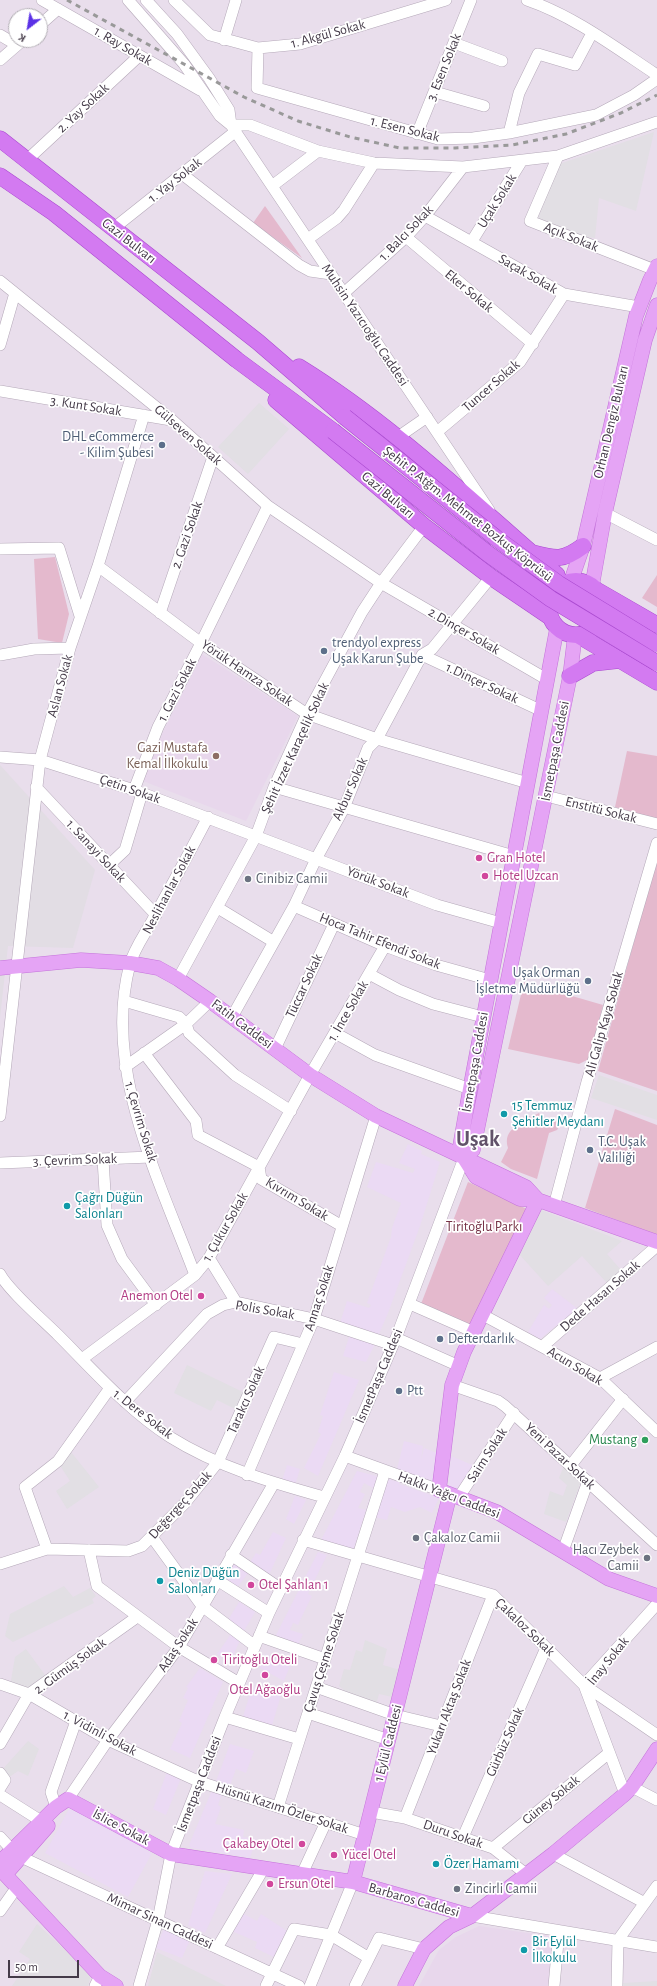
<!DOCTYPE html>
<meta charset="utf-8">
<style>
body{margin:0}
#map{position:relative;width:657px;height:1986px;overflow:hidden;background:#f2ecf4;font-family:"Alegreya Sans",sans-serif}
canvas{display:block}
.north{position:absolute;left:8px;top:8px;width:40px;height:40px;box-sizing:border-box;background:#fff;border:1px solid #b4b0b6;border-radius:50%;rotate:211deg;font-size:11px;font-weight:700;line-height:16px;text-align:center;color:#443a48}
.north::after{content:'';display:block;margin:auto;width:14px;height:18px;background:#5b31e6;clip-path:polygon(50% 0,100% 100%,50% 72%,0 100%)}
.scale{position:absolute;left:8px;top:1960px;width:71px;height:18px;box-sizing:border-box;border:2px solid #443a48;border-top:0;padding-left:5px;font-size:12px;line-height:14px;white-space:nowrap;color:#443a48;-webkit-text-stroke:3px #fff;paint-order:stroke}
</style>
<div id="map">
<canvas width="657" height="1986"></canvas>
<div class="north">K</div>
<div class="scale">50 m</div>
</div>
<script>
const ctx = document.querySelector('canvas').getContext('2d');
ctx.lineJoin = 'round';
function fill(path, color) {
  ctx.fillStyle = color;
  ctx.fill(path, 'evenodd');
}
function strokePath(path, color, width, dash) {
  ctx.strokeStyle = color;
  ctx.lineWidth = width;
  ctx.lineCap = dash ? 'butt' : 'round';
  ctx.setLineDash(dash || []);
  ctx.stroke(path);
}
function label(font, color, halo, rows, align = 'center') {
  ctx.font = font + ' "Alegreya Sans",sans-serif';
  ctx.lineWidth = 3.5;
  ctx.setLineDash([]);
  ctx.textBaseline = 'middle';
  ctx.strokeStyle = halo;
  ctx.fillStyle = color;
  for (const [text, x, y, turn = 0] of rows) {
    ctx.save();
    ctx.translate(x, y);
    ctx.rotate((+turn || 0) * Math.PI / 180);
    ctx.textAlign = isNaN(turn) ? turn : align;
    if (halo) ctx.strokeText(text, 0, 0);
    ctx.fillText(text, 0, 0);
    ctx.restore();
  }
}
fill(new Path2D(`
 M0 0H657V1986H0ZM16 16H40V40H16Z`), '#e9deec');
fill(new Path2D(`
 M408 1144 422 1151 421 1154 440 1162 420 1226 388 1313 379 1334 340 1323 347 1301 369 1308 371 1305 367 1303 391 1237 392 1228 401 1203 367 1187 376 1162 413 1173 415 1169 399 1163Z
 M552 1289 578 1309 570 1317 568 1316 540 1339 528 1332 544 1305 549 1309 552 1305 544 1298Z
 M350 1334 376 1342 366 1362 343 1356Z
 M334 1372 359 1380 318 1476 304 1468 321 1434 318 1432 323 1416 320 1415Z
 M404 1441 423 1446 421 1460 424 1448 437 1453 433 1481 430 1482 396 1473Z
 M451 1456 477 1467 460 1493 448 1489Z
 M287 1465 300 1469 295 1485 282 1481Z
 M357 1471 399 1482V1484L439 1498 432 1513 420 1507 405 1512 391 1507 387 1520 366 1515V1510L353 1551 320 1542ZM364 1483 373 1488 366 1510 358 1508 365 1494 360 1492Z
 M295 1496 306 1500 294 1524 286 1519Z
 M273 1532 286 1538 268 1577 249 1564 256 1553 260 1555Z
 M318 1552 327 1555 308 1594 312 1596 305 1610 298 1625 293 1623 290 1630 303 1634 298 1645 275 1637Z
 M231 1561 249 1572 236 1589 220 1579Z
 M239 1602 255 1612 243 1633 228 1620Z
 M231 1634 240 1640 230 1663 217 1654Z
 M266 1654 290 1666 284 1681 260 1668Z
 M200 1668 223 1682 190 1758 170 1749 182 1723 179 1721 188 1700 183 1698 188 1688 186 1687Z
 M252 1687 281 1695 271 1729 242 1720Z
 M230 1744 254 1751 246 1773 236 1769 229 1788 215 1784Z
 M167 1772 181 1778 166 1815 153 1809Z
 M212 1790 222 1793 218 1805 221 1807 215 1824 244 1830 243 1837 256 1839 250 1858 191 1848 189 1845Z
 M70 1807 152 1853 128 1897 45 1853Z
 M205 1871 232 1874 205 1933 188 1925Z
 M242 1913 257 1921 261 1914 287 1931 274 1957 255 1948 257 1942 232 1931Z
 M164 1929 190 1940 182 1958 156 1948Z`), '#ebdaf4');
fill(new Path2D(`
 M0 765 95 870 73 948 8 946 0 1018Z`), '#e2dde4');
fill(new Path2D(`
 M202 654 298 716 246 821 143 781 164 730Z
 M479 1926 555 1937 549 1986H419L439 1950 456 1937Z`), '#e8d7ec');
fill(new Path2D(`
 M265 206 302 258 253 223Z
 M55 557 69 614 62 643 38 639 34 559Z
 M657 575V607L642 598Z
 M627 751 657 756V820L615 807Z
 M657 859V1091L598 1071Z
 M524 982 603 1005 589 1059 579 1064 508 1049Z
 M615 1109 657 1125V1235L585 1208Z
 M539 1113 543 1120 555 1119 560 1125 557 1130 549 1133 537 1179 511 1169 501 1162 508 1148C505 1138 508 1132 516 1126L517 1129 523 1125 521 1122 525 1114 531 1117Z
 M468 1182 527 1209 472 1328 421 1304Z`), '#e4b9cd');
fill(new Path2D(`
 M654 132 636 211 599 198 595 238 580 236 538 218 559 164Z
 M259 403 289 429 248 474 218 447Z
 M599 1075 657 1095V1120L591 1098Z
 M541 1210 622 1241 607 1254 621 1270 607 1283 582 1256 548 1286 519 1254 538 1211Z
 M187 1365 245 1393 237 1410 217 1400 211 1411 174 1393Z
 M71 1452 99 1487 67 1509 56 1491 70 1481 59 1464Z
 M565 1463 582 1479 566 1522 544 1514 550 1491 563 1496 567 1485 559 1478Z
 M64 1586 73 1597 90 1588 96 1596 92 1599 94 1603 13 1642 5 1636 10 1614Z
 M365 1640 387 1649 383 1665 400 1670 393 1697 379 1694 376 1705 342 1694 343 1689 339 1686 344 1669 350 1670 356 1650 362 1652Z
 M26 1649 45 1675 28 1689 10 1686 15 1657Z
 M28 1741 39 1749 28 1776 18 1771 8 1778 1 1771Z
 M37 1924 91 1974 88 1986H12L30 1959 19 1952Z
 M157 1952 226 1986H148Z
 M657 1981V1986H623V1983Z`), '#e2dfe4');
const minor = new Path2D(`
 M42 0 200 90
 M128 0 184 64 220 116 231 125 489 510
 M146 0 177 34 209 78 229 110 231 125
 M174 0 210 35 258 48 300 44 446 0
 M527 0C574 16 616 48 657 75
 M40 25 58 9
 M0 35 17 45
 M224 40 236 0
 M454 43 502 61
 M258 48 257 88 438 139 473 138 509 133 596 115 634 95 657 79
 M0 60 23 40
 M435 92 484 106
 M231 125H250L318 151 374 163 463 167 558 156 657 122
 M509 133 519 93 538 54 575 65 592 33
 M417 134 471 0
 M558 156 530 221 655 270
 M27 160 139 56
 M182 174 299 265 310 271 331 274
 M272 186 318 151
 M425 216 564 294 639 307
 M114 228 236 131
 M406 237 533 344
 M308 239 337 218 344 210 374 163
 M472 241 521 162
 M0 281 172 420 268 506 381 583 548 680
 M344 293 406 237 425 216 463 167
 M0 345 15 293
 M0 391 171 420
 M437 432 520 362 564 294
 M398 437 427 417
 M605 513 657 540
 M0 549 59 548 80 616
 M98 566 201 643 307 714 377 739 528 783
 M160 613 213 457
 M0 655 34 649 70 648
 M422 655 542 711
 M0 757 40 760 134 790 437 905 501 923
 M36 787 156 915
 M274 787 514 856
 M134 790 158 727 201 643 268 506
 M546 796 657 824
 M109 865 125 850 142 793
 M294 906 385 946 436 965 490 980
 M218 908 274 942
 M369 974 399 990 433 1004 483 1017
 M178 979 256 836 274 787 307 714 362 612 381 583 424 526
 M124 1001 179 1017 186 1024 189 1033 235 1075 291 1111
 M232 1017 294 906 316 859 344 808 368 748 377 739 422 655 432 649 491 577
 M335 1033 375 1055 470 1089
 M275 1049 334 924
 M144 1053 196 1121 198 1135 259 1167 261 1179 342 1226
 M125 1067 186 1024 210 1001
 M0 1116 40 760 70 648 98 566 144 415
 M103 1159 107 1225 122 1259 156 1305
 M0 1163 151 1157
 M554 1206 587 1082 657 843
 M209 1258 236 1302
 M0 1274C9 1291 43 1320 58 1335 94 1371 127 1409 170 1437 218 1467 270 1482 324 1497
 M195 1275C159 1179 102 1068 130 964 134 949 145 934 152 921 171 886 190 852 208 817
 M410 1304 474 1332
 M483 1315 600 1378 657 1432
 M396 1338 459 1366
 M543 1346 657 1246
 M82 1359 195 1275 209 1258 310 1075 385 946
 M600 1378 657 1347
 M452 1385 498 1401 505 1406 657 1545
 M125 1402 207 1314 223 1305 236 1302 314 1319 393 1345
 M345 1456 439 1490
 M571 1465 623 1399
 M247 1475 314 1319 376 1116
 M459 1497 514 1413
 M152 1537 202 1606 255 1646
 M303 1540 493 1595 584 1685 657 1735
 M47 1549 25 1487 58 1461 110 1388
 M89 1550 97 1586 179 1647 239 1683
 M563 1551 588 1481
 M231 1555 281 1589
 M0 1564 47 1549 128 1551 142 1546 185 1503 218 1462 274 1337 303 1344
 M217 1580 269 1613
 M259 1636 325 1659
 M0 1684 29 1694 108 1740 200 1782 365 1835
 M316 1687 395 1715 441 1726
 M308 1713 389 1740
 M225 1717 299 1739
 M0 1744 29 1694 137 1617
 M0 1773 5 1780 0 1788
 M632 1787 657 1800
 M625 1794 584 1685 657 1604
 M0 1795 41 1821
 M68 1799 108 1740 179 1647 274 1483
 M56 1807 51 1792 76 1721
 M278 1807 385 1471
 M371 1812 405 1818 493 1848 526 1874
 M405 1818 493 1595
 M0 1837 12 1850
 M463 1837 546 1648
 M493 1848 609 1753
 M553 1854 645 1903
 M21 1857 299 1986
 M302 1874 326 1822
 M0 1911 17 1887
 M472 1916 657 1947
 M217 1948 264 1868
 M95 1986 100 1976
 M139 1986 158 1920 171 1854 225 1717 269 1613 345 1456 396 1338 464 1158
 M266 1986 294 1929 331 1935 369 1958
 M310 1986 353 1882
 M355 1986 379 1938 424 1949
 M554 1986 559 1931
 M617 1986 618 1940 657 1886`);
const major = new Path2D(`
 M571 581 583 546 636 316 650 280 657 266
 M592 586 605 513 645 340 657 305
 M557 628 470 1089 460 1146 464 1158 476 1177 520 1199 538 1200 657 1242
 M0 968 81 960 130 963 158 968 178 979 210 1001 310 1075 376 1116 526 1187 538 1200
 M464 1158 473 1150 570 676 575 635
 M538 1200 464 1352 452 1385 439 1490 497 1512 609 1579 657 1596
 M0 1862 56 1807 68 1799 171 1854 353 1882 472 1916
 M0 1869 100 1976 116 1986
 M6 1874 48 1826
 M353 1882 450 1494
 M405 1986 424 1949 449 1927 472 1916 553 1854 625 1794 632 1787 657 1749`);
const highway = new Path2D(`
 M0 139 258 342 345 417
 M0 176 54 213 237 360 333 431
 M299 367C393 425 473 503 557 575
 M276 400 424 526 491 577 550 617
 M533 553C556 559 563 561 583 546
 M549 608a27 27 0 1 1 54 0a27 27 0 1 1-54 0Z
 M598 591 657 625
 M578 635 657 682
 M570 676 593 663 620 660`);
strokePath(minor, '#b5a9b9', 12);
strokePath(major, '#c474da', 15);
strokePath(highway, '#aa4ad0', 17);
strokePath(minor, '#fff', 11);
strokePath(major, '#e5a4f5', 14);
strokePath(highway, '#d37af1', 16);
strokePath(new Path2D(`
 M67 0 244 97 298 121 350 137 400 148H455L512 145 566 134 621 113 657 95`), '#999', 3, [5, 5]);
const highwayBridge = new Path2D(`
 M345 417 496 538 559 584 657 644
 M333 431 487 553 551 599 657 663`);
strokePath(highwayBridge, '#aa4ad0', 17, []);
strokePath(highwayBridge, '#d37af1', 16);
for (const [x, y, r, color] of [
 [162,445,4,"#5c6f8a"],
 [324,651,4,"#5c6f8a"],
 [216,756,4,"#8d6e63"],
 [479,858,4,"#d1479c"],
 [485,876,4,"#d1479c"],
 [248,879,4,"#6b7280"],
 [588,981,4,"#5c6f8a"],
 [504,1114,4,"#0f9aa8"],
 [590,1150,4,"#5c6f8a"],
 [67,1206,4,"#0f9aa8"],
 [201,1296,4,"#d1479c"],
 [440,1339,4,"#5c6f8a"],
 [399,1391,4,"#5c6f8a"],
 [645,1440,4,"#2e9e5b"],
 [416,1538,4,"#6b7280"],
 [647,1558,4,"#6b7280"],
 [160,1581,4,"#0f9aa8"],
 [251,1585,4,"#d1479c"],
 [214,1660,4,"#d1479c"],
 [265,1675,4,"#d1479c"],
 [302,1844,4,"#d1479c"],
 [334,1855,4,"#d1479c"],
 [436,1864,4,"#0f9aa8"],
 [270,1884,4,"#d1479c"],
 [457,1889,4,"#6b7280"],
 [524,1950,4,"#0f9aa8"]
]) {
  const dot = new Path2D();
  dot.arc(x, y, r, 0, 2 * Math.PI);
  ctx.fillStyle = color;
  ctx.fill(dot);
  strokePath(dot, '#fff', 1.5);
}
label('14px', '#443a48', '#fff', [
 ["1. Akgül Sokak",328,34,-15],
 ["1. Ray Sokak",123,46,30],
 ["3. Esen Sokak",444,67,-68],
 ["2. Yay Sokak",83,108,-43],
 ["1. Esen Sokak",405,129,14],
 ["1. Yay Sokak",175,180,-38],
 ["Uçak Sokak",497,201,-58],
 ["1. Balcı Sokak",406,233,-46],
 ["Açık Sokak",571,237,22],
 ["Gazi Bulvarı",129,241,38],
 ["Saçak Sokak",528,274,30],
 ["Eker Sokak",469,291,40],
 ["Muhsin Yazıcıoğlu Caddesi",365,325,56],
 ["Tuncer Sokak",491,386,-41],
 ["3. Kunt Sokak",86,406,9],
 ["Orhan Dengiz Bulvarı",611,422,-77],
 ["Gülseven Sokak",188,435,41],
 ["Gazi Bulvarı",388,495,40],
 ["Şehit P. Atğm. Mehmet Bozkuş Köprüsü",468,514,38],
 ["2. Gazi Sokak",187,535,-71],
 ["2.Dinçer Sokak",464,631,30],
 ["Yörük Hamza Sokak",247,673,34],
 ["1.Dinçer Sokak",482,683,25],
 ["Aslan Sokak",60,686,-75],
 ["1. Gazi Sokak",177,690,-63],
 ["Şehit İzzet Karaçelik Sokak",295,748,-65],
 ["İsmetpaşa Caddesi",555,751,-79],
 ["Çetin Sokak",130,789,19],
 ["Akbur Sokak",350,789,-66],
 ["Enstitü Sokak",601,810,14],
 ["1. Sanayi Sokak",96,851,47],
 ["Yörük Sokak",378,882,21],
 ["Neslihanlar Sokak",169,890,-62],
 ["Hoca Tahir Efendi Sokak",380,941,22],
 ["Tüccar Sokak",304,986,-65],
 ["1. İnce Sokak",348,1011,-60],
 ["Fatih Caddesi",242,1024,37],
 ["Ali Galip Kaya Sokak",604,1024,-74],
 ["İsmetpaşa Caddesi",475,1062,-80],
 ["1. Çevrim Sokak",141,1122,73],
 ["3. Çevrim Sokak",75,1160,-2],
 ["Kıvrım Sokak",297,1199,31],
 ["1. Çukur Sokak",225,1227,-60],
 ["Dede Hasan Sokak",600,1296,-41],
 ["Annaç Sokak",319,1298,-72],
 ["Polis Sokak",265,1310,10],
 ["Acun Sokak",575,1366,31],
 ["İsmetPaşa Caddesi",379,1376,-67],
 ["Tarakcı Sokak",246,1400,-66],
 ["1. Dere Sokak",143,1414,38],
 ["Saim Sokak",487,1455,-57],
 ["Yeni Pazar Sokak",560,1456,43],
 ["Hakkı Yağcı Caddesi",449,1495,21],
 ["Değergeç Sokak",180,1505,-48],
 ["Çakaloz Sokak",525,1627,44],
 ["Adaş Sokak",178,1645,-57],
 ["İnay Sokak",608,1661,-51],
 ["Çavuş Çeşme Sokak",324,1662,-72],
 ["2. Gümüş Sokak",70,1666,-36],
 ["Yukarı Aktaş Sokak",449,1707,-69],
 ["1. Vidinli Sokak",100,1733,28],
 ["Gürbüz Sokak",505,1742,-66],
 ["1 Eylül Caddesi",388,1743,-76],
 ["İsmetpaşa Caddesi",199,1784,-69],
 ["Güney Sokak",551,1800,-39],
 ["Hüsnü Kazım Özler Sokak",282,1808,18],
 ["İslice Sokak",121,1827,28],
 ["Duru Sokak",453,1834,19],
 ["Barbaros Caddesi",414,1900,16],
 ["Mimar Sinan Caddesi",160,1921,25]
]);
label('14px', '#4e5e75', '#fff', [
 ["DHL eCommerce",154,437,"right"],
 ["- Kilim Şubesi",154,453,"right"],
 ["trendyol express",332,643],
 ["Uşak Karun Şube",332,659],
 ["Uşak Orman",580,973,"right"],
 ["İşletme Müdürlüğü",580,989,"right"],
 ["T.C. Uşak",598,1142],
 ["Valiliği",598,1158],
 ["Defterdarlık",448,1339],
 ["Ptt",407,1391]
], 'left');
label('14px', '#785e54', '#fff', [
 ["Gazi Mustafa",208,748],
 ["Kemal İlkokulu",208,764]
], 'right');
label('14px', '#b23c85', '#fff', [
 ["Gran Hotel",487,858],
 ["Hotel Uzcan",493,876],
 ["Anemon Otel",193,1296,"right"],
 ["Otel Şahlan 1",259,1585],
 ["Tiritoğlu Oteli",222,1660],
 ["Otel Ağaoğlu",265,1690,"center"],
 ["Çakabey Otel",294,1844,"right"],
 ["Yücel Otel",342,1855],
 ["Ersun Otel",278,1884]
], 'left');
label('14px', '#5b616d', '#fff', [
 ["Cinibiz Camii",256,879],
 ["Çakaloz Camii",424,1538],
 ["Hacı Zeybek",639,1550,"right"],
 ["Camii",639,1566,"right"],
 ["Zincirli Camii",465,1889]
], 'left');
label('14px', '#0d838f', '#fff', [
 ["15 Temmuz",512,1106],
 ["Şehitler Meydanı",512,1122],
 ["Çağrı Düğün",75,1198],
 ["Salonları",75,1214],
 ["Deniz Düğün",168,1573],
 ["Salonları",168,1589],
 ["Özer Hamamı",444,1864],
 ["Bir Eylül",532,1942],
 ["İlkokulu",532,1958]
], 'left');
label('14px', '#763246', '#fff', [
 ["Tiritoğlu Parkı",484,1227]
]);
label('14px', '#27864d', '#fff', [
 ["Mustang",637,1440]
], 'right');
label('bold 22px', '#62526a', '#fff', [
 ["Uşak",478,1139]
]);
</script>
